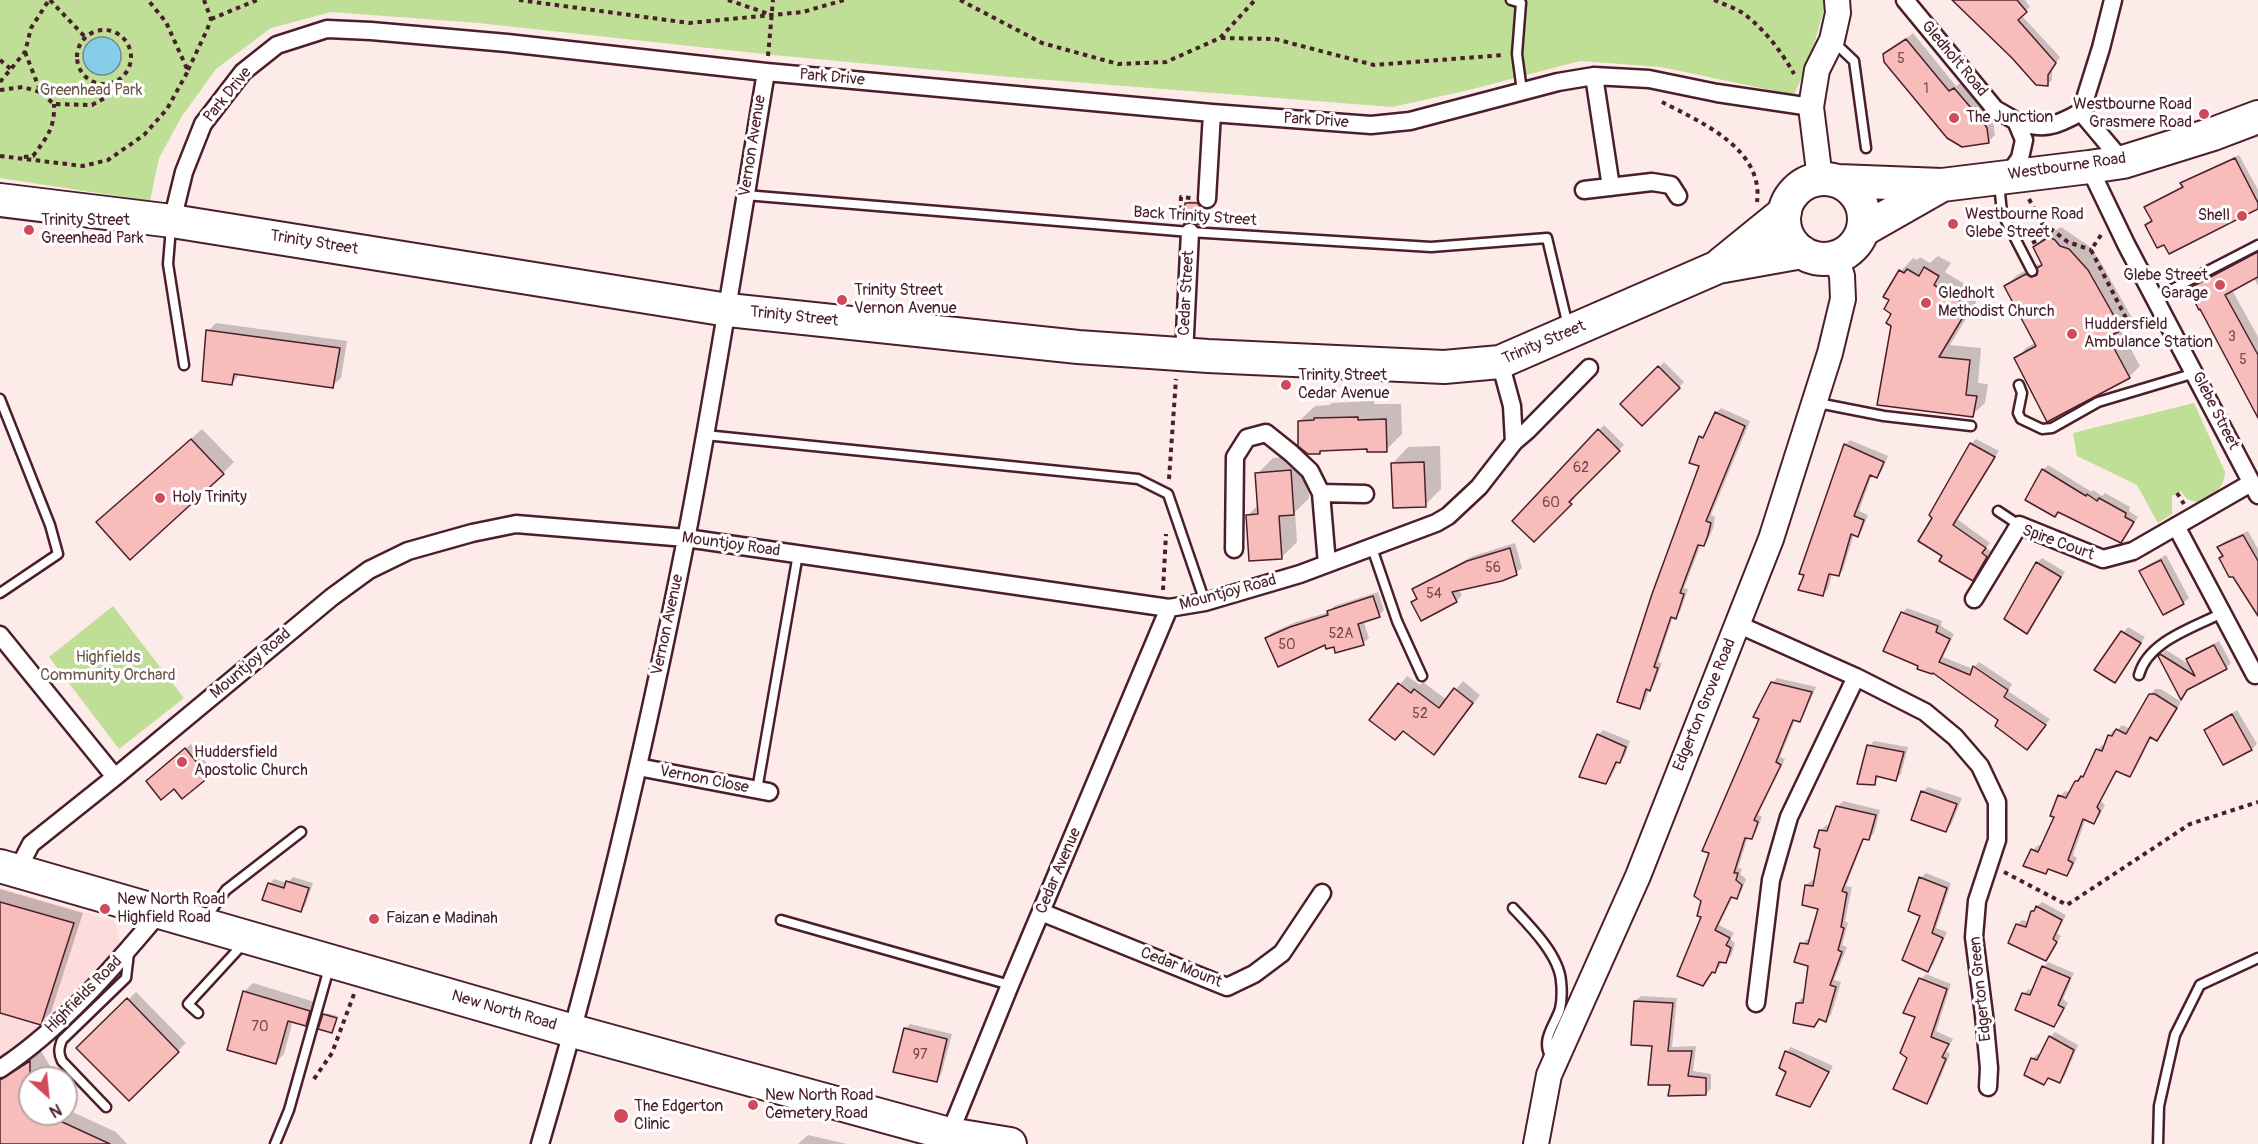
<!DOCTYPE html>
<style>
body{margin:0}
#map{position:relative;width:2258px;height:1144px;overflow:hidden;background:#fdebea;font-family:Pangolin,sans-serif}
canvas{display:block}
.north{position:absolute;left:18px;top:1066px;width:60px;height:60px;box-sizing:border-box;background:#fff;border:2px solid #b7a5aa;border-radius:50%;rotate:153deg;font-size:16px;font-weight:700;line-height:24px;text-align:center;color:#4a1f2b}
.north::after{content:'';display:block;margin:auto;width:21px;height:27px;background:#d1495b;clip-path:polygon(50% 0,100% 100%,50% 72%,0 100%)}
</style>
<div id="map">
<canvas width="2258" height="1144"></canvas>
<div class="north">N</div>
</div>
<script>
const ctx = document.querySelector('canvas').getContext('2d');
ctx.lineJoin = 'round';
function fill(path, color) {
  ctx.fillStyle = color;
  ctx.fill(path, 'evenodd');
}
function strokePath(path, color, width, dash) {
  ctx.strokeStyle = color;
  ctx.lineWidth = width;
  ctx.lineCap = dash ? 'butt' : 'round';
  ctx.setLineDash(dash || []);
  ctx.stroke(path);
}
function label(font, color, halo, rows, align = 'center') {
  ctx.font = font + ' Pangolin,sans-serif';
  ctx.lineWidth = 6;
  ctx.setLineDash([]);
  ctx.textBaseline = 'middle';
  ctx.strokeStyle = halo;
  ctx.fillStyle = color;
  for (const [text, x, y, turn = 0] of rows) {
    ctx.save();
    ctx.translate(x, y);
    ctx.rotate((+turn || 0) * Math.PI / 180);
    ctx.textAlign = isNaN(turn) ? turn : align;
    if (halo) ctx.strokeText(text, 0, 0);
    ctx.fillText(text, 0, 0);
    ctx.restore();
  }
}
fill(new Path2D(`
 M0 888 115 921 120 942 108 962 44 1025 0 1061Z`), '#fcdddc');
fill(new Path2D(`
 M0 0H1825L1826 2 1810 59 1794 95 1661 67 1580 61 1473 89 1392 107 1010 77 773 55 478 23 331 12 271 28 216 69 182 116 159 158 150 201 0 178Z
 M2194 403 2225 472C2225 494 2194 515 2181 491L2172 496V514L2158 523 2137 485 2077 456 2073 433Z
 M113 606 184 698 119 749 49 657Z`), '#bfde96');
const water = new Path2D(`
 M83 56a19 19 0 1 1 38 0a19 19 0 1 1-38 0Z`);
fill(water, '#86cee7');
strokePath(water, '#6e889c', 1.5);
fill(new Path2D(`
 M1965 0H2025L2030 7 2021 15 2060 57 2052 69V80L2047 85 2036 84 1960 5Z
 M1913 33 1956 86 1962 82 1979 104 1981 103 1993 121 1995 135 1988 142 1885 55Z
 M2239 155 2258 190V207L2164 243 2147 225 2153 220 2146 208 2151 203 2184 186 2182 183 2187 179Z
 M1189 201H1200L1204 206 1203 221 1201 223 1186 203Z
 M2061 227 2089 246 2099 259 2132 318 2120 329 2140 366 2129 377 2016 359 2026 348 2036 342 2006 286 2017 275 2038 264 2041 266 2043 264 2035 247 2046 236Z
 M2258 249V286L2254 278 2232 290 2258 337V417L2189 290 2196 283Z
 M1938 256 1951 263 1945 272 1981 294 1950 345 1981 348 1978 383 1988 384 1985 403 1972 415 1894 313 1891 300 1886 296 1901 271 1913 258 1917 260 1920 257 1930 263Z
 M216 323 347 341 341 378 332 386 240 374 232 383 208 331Z
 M1664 362 1684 382 1642 424 1622 404Z
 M1374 401V404H1401L1402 434 1386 450 1368 448 1322 449 1319 452 1299 421 1315 406 1329 405 1332 403Z
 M1721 408 1750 421 1711 515 1715 517 1713 529 1708 540 1703 545 1701 544 1684 588 1688 589 1680 612 1673 616 1658 662 1662 663 1654 684 1649 689 1645 702 1640 707 1701 465V437L1710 440 1702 436 1707 432 1716 413Z
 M1604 425 1624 445 1573 496 1575 498 1534 540 1514 521Z
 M202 429 234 462 223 473 109 512Z
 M1976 439 1999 451 1957 519 1990 543 1986 548 1991 551 1973 579 1944 555 1934 517 1931 514 1971 444Z
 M1850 440 1888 456 1882 471 1877 476 1872 474 1859 511 1868 515 1862 530 1857 535 1854 534 1843 570 1838 575 1832 574 1828 589 1823 594 1845 445Z
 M1440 446 1441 489 1425 505 1393 463 1408 447Z
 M1307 455 1309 498 1295 512 1297 542 1281 558 1248 515 1259 504 1257 474 1273 458Z
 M2048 465 2092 492 2093 490 2102 496 2105 493 2130 507 2129 511 2138 517 2125 537 2043 470Z
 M2248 531 2258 549V615L2219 547 2224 542Z
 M1515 543 1522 568 1516 573 1458 589 1462 595 1457 600 1421 619 1413 602 1418 597 1414 590 1419 585 1473 556Z
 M2166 555 2189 598 2183 603 2164 613 2141 571 2146 566Z
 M2042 558 2065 572 2027 632 2037 563Z
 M1378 592 1384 610 1379 615 1363 620 1369 638 1363 643 1335 645 1266 638 1271 633 1296 622 1329 612 1334 606Z
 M1907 608 1942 621 1941 626 1954 634 1943 657 1973 669 1979 662 2012 684 2008 691 2050 719 2027 748 2000 719 1933 671 1902 613Z
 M2128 627 2145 637 2115 681 2096 669Z
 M2219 641 2231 663 2226 668 2190 687 2182 698 2160 656 2166 650 2192 666 2188 660 2193 654Z
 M1407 676 1420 685 1423 682 1447 700 1463 681 1480 695 1442 745 1371 720Z
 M1777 678 1816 687 1804 715 1799 720 1795 719 1793 725 1780 757 1785 759 1758 815 1762 817 1756 832 1751 838 1748 837 1738 868 1742 869 1740 874 1746 879 1741 892 1736 897 1733 896 1719 925 1734 933 1730 939 1735 943 1731 956 1726 961H1722L1720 966 1715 971 1713 970 1703 984V916L1772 683Z
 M2155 689H2161L2181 702 2162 734 2157 739 2152 736 2135 770 2130 775 2118 770 2101 801 2105 805 2099 817 2094 822 2086 818 2073 855 2077 858 2072 869 2067 874 2050 868 2045 872 2033 850 2038 845 2042 846 2056 816 2060 796 2065 791 2071 793 2076 782 2087 773 2097 750 2102 745 2105 746 2110 735V737L2119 738 2110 734 2114 730 2116 731 2122 725 2131 729 2150 695Z
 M2237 710 2257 744 2252 749 2224 763 2206 730Z
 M1603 730 1630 741 1625 756 1619 761 1611 777 1605 782 1598 735Z
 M1874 741 1908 747 1901 774 1896 779 1880 775 1874 783 1869 746Z
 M191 744 213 771 208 776 175 787 153 776Z
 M1928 787 1962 798 1951 825 1946 830 1922 792Z
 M1843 801 1880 810 1874 833 1869 838 1865 837 1846 886 1852 887 1845 921 1848 923 1842 945 1847 947 1834 980 1841 982 1831 1015 1826 1020 1820 1018 1813 1025 1797 1003 1802 998H1806L1810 965 1802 944 1807 939H1811L1820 908 1806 885 1812 880 1816 881 1822 848 1820 831 1826 825 1831 826 1838 806Z
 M1926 873 1951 883 1936 928 1947 932 1933 965 1927 970 1921 878Z
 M293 877 313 883 305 906 300 911 269 884 274 879 287 883Z
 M0 889 83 913 51 1012 40 1023 0 1012Z
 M2042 902 2066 915 2057 933 2061 936 2046 959 2017 925 2022 920 2029 922 2032 911Z
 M2048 962 2074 973 2063 999 2068 1003 2059 1020 2054 1025 2023 994 2029 989 2033 990 2043 967Z
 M1926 974 1951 984 1936 1031 1953 1039 1946 1051 1950 1054 1932 1097 1927 1102 1917 1016 1921 979Z
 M253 983 318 1003 314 1016 306 1024 293 1020 284 1054 276 1062 229 1049 245 991Z
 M136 992 186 1043 129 1099 79 1048Z
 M1641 996 1677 998 1672 1047 1696 1046 1693 1071 1711 1074V1089L1705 1094 1653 1044 1635 1001Z
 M326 1013 338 1016 332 1032 324 1015Z
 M910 1024 952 1034 941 1075 936 1081 905 1029Z
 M2055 1032 2078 1045 2065 1076 2060 1081 2050 1077 2044 1083 2032 1059 2037 1054 2041 1055 2050 1037Z
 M1791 1047 1833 1066 1815 1100 1810 1105 1788 1071 1786 1052Z
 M41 1051 57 1078H30V1114H66V1109L116 1132 127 1144H0V1078Z
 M808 1135 847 1144H798Z`), '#0003');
const building = new Path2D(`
 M1952 0H2017L2027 12 2018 20 2056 63 2048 75V86L2036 85 2012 58Z
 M1906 39 1949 91 1954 88 1972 109 1974 108 1987 128 1989 143 1962 147 1947 138 1884 62 1883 54Z
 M2235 158 2258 203V209L2169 254 2164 245 2157 248 2145 225 2152 221 2144 207 2183 187 2180 183Z
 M1185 203H1197L1202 208 1201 225 1191 222 1184 224Z
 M2049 237 2055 240 2060 246 2069 249 2088 270 2122 330 2108 337 2130 378 2047 422 2014 358 2036 346 2004 286 2026 274 2031 277 2037 275V268L2042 265 2033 247Z
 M2258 252V277L2225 295 2258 355V418L2200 309 2199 310 2188 289Z
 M1924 267 1939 276 1934 285 1969 307 1939 357 1970 360 1966 395 1977 396 1973 417 1877 405 1891 326 1886 323 1891 314 1884 309 1889 300 1883 297 1899 270 1904 273 1907 269 1919 276Z
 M206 330 340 348 333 388 234 374 232 385 202 381Z
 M1658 366 1680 388 1642 426 1620 404Z
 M1715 412 1745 426 1706 521 1711 523 1708 535 1704 546 1698 545 1680 593 1684 594 1676 619 1671 617 1654 667 1658 668 1650 691 1646 689 1640 709 1617 702 1652 594 1699 466 1689 463 1699 436 1703 438Z
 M1358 417V420L1386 419 1387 452H1367V449L1320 451V454H1308L1298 446V421L1314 420V418Z
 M1598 429 1620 451 1569 502 1572 504 1534 542 1512 521Z
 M191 439 224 474 130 560 96 522Z
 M1970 443 1995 457 1953 525 1986 548 1982 553 1987 557 1973 581 1939 561 1942 556 1918 541 1932 518 1929 515Z
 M1844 444 1884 462 1877 478 1870 475 1854 516 1864 520 1858 537 1851 534 1839 576 1829 574 1823 596 1798 590 1804 575 1799 574Z
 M1424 462 1426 507 1393 508 1391 463Z
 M2042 469 2086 496 2087 494 2097 501 2099 498 2126 513 2125 517 2134 522 2121 543 2058 512 2055 517 2025 500Z
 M1291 470 1294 515 1279 516 1282 559 1249 561 1246 515 1258 514 1255 473Z
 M2243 535 2258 561V616L2233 577H2229L2219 558 2223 556 2217 547Z
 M1510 548 1517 575 1502 581 1452 592 1457 602 1421 621 1411 602 1417 599 1412 589 1467 561Z
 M2161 560 2184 604 2163 615 2139 571Z
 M2036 562 2061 577 2027 634 2004 619Z
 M1373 596 1380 617 1358 624 1364 645 1335 653 1334 647 1326 649 1325 645 1278 667 1265 638 1290 627 1328 615 1327 611Z
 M1901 612 1938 626 1936 632 1950 639 1939 662 1970 675 1973 666 2008 690 2004 697 2046 725 2027 750 1995 726 1998 720 1933 673 1932 674 1917 669 1918 666 1883 651Z
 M2121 631 2141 643 2115 683 2094 670Z
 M2214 645 2227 669 2187 690 2181 700 2158 656 2160 654 2195 676 2186 659Z
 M1771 682 1812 692 1800 722 1793 720 1788 732 1776 762 1781 765 1754 820 1758 822 1752 839 1745 838 1734 873H1738L1736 880 1742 885 1737 899 1731 897 1715 930 1730 938 1726 945 1731 948 1726 963 1719 962 1715 973 1712 972 1703 986 1677 976 1701 917 1697 916 1701 901 1694 896 1709 853 1702 851 1759 719 1753 717Z
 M1398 683 1411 693 1414 689 1439 708 1454 688 1473 703 1434 755 1403 731 1395 740 1369 720Z
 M2149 694H2155L2177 708 2157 741 2150 737 2130 777 2116 771 2097 807 2100 811 2094 824 2083 819 2068 860 2073 863 2067 876 2048 869 2046 874 2023 866 2031 849 2038 852 2054 817 2050 816 2058 795 2066 798 2075 781H2078L2081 776 2083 777 2096 749 2102 751 2108 735 2112 736 2116 729 2126 734Z
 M2232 714 2252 750 2223 765 2204 730Z
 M1597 734 1626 747 1620 763 1616 762 1606 784 1579 777Z
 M1867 745 1904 752 1896 781 1876 776 1875 785 1857 784Z
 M185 748 209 777 182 799 174 789 161 800 146 781Z
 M1921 791 1957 804 1946 832 1911 820Z
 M1836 806 1876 815 1869 840 1863 839 1842 891 1847 893 1841 927 1844 928 1838 950 1842 952 1830 985 1836 987 1826 1022 1819 1019 1814 1027 1793 1023 1796 1003H1803L1808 966 1794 962 1800 943 1808 944 1818 909 1802 905 1805 885 1813 886 1820 849 1814 847 1819 830 1827 831Z
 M1919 877 1947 888 1932 933 1943 938 1928 972 1902 960 1920 916 1908 911Z
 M286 881 309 888 301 912 262 900 268 883 284 888Z
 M0 902 74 923 41 1025 0 1013Z
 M2036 906 2062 920 2053 939 2057 942 2046 961 2008 943 2016 924 2026 927 2031 911H2034Z
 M2042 966 2070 978 2058 1005 2064 1008 2054 1027 2015 1010 2022 993 2030 995Z
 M1919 978 1947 989 1931 1037 1949 1044 1942 1057 1946 1059 1927 1104 1893 1089 1907 1058 1900 1053 1915 1017 1903 1013Z
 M243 991 310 1011 306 1026 288 1021 276 1064 227 1050Z
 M127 998 179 1052 129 1101 76 1048Z
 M1634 1001 1673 1003 1668 1051H1692L1688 1076 1706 1078V1095L1668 1096 1670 1085H1648L1652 1046 1631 1045Z
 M323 1014 337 1018 332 1033 318 1029Z
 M904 1028 947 1039 937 1082 893 1072Z
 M2049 1036 2074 1050 2060 1083 2048 1078 2044 1085 2024 1075 2031 1058 2037 1060Z
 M1785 1051 1795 1055 1829 1072 1810 1107 1776 1095 1786 1072 1779 1068Z
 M30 1061V1114H45L110 1144H0V1080Z`);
fill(building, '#f8bcba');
strokePath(building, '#4a1f2b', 1.5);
const lane = new Path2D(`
 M1511 0 1521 3 1517 54 1522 91
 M1834 42 1854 61 1866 148
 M1999 183 2002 213 2032 271
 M745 195 1190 232 1431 247 1547 238 1568 326
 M171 227 168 264 184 365
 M2155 298 2258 245
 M2019 385 2022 393 2018 413 2021 419 2042 429 2052 428 2098 402 2195 373
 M0 399 50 525 58 554 0 593
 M1818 403 1884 416 1971 426
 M705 435 1138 479 1168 494 1205 602
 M1998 511 2019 525
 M1372 548 1397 621 1422 676
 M2139 675C2148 641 2193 628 2222 613
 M757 790 798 554
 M1513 908C1530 926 1559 955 1561 981 1562 990 1562 1000 1560 1009 1555 1025 1540 1040 1551 1057
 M205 919 226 890 301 832
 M781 920 1010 985
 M198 1013 188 1004 244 943
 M106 1107 62 1061C58 1053 59 1048 62 1040L126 978 129 953
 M275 1144 289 1110 329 968
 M2158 1144 2159 1106 2175 1035 2200 985 2258 958`);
const street = new Path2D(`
 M1905 0 1995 109 2016 121 2024 140 2020 158 2008 175
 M1594 76 1611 187
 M2081 112 2123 162
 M2016 121C2044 131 2056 126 2081 112L2101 48 2113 0
 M2089 167 2126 244 2258 495
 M1584 190 1652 182 1671 185 1678 196
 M1207 199 1212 113
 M172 221 184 172 203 124 243 72 277 45 327 29 371 31 507 43 766 72 1212 113 1371 125 1410 121 1558 82 1594 76 1649 79 1717 93 1811 107
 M1184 355 1190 232
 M1500 362 1512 406 1514 442
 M1321 493 1365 494
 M2176 526 2255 675
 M1234 549 1235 457 1247 438 1266 433 1291 453 1310 471 1321 493 1327 564
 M1974 599 2019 525 2103 559 2133 551 2251 483
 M1737 624 1856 677 1925 712 1955 737 1980 766 1997 802V840L1977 901 1974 937 1984 1015 1989 1068 1988 1087
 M0 635 115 777
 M638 767 769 792
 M17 871 31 844 115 777 332 597 369 570 408 551 472 533 516 524 686 538 1169 608 1205 602 1300 574 1436 523 1448 516 1479 487 1514 442 1528 430 1589 368
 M1041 912 1227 987 1254 974 1282 953 1322 893
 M1756 1003 1771 880 1789 817 1856 677
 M0 1069C61 1029 113 968 160 912
 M947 1140 1010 985 1169 608
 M540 1144C599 945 646 742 686 539 716 384 740 228 766 72`);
const secondary = new Path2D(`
 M1820 179 1811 107 1817 70 1832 40 1838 13 1837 0
 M1536 1144 1549 1075 1638 876 1771 539 1830 353 1843 299 1842 276 1836 257`);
const highway = new Path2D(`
 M1784 219a40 40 0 1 1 80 0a40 40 0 1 1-80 0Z
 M1838 181 1942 185 2089 167 2123 162 2213 134 2258 117
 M0 200 172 221 728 310 1078 347 1208 356 1444 367 1500 362 1718 267 1802 252
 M1863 230 1942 185
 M1721 264 1785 212
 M0 866 573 1031 949 1134 1010 1144`);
strokePath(lane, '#4a1f2b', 13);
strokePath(street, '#4a1f2b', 21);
strokePath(secondary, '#4a1f2b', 28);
strokePath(highway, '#4a1f2b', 36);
strokePath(new Path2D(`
 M50 0 85 37
 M519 0 689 23 803 12 844 0
 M728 0 769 14
 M960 0 1042 43 1118 64 1166 62 1220 38 1255 0
 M1714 0C1723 4 1733 7 1741 12 1762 26 1782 52 1794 74
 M211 19 257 0
 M77 57a27 27 0 1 1 54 0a27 27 0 1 1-54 0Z
 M1221 38 1275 39 1374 65 1504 55
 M25 52 41 93 54 104 92 105 110 95 121 80
 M768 56 773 0
 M0 60 12 70
 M188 70 207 30 211 19 204 0
 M0 82 25 52 31 28 49 0
 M0 90 23 87 40 92
 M1662 102C1701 122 1764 149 1757 202
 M0 156 83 166 108 160 144 135 167 109 188 71 166 22 148 0
 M24 157 33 156C47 137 55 128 54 104
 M2029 199 2048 235 2032 243
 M1180 219 1181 197 1191 198
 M2043 223 2068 242 2091 250
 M2101 235 2091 250 2126 318 2151 329
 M1169 479 1176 379
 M2177 493 2184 504
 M1163 590 1166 534
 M2004 872 2067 905 2190 824 2258 802
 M314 1079 332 1053 354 994`), '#4a1f2b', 4, [4.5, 4.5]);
strokePath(lane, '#fff', 8);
strokePath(street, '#fff', 16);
strokePath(secondary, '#fff', 24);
strokePath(highway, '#fff', 32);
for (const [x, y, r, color] of [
 [2204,114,6,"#d1495b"],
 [1954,118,6,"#d1495b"],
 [2242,216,6,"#d1495b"],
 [1953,224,6,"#d1495b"],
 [29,230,6,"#d1495b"],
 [2220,285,6,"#d1495b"],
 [842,300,6,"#d1495b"],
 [1926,303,6,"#d1495b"],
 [2072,334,6,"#d1495b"],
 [1286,385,6,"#d1495b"],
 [160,498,6,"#d1495b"],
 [182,762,6,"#d1495b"],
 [105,909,6,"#d1495b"],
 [374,919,6,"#d1495b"],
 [753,1105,6,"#d1495b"],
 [621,1116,8,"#d1495b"]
]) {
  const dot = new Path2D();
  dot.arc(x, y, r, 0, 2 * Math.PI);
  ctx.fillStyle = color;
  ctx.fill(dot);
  strokePath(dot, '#fff', 2);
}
label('14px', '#76464f', null, [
 ["5",1901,59],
 ["1",1926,89],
 ["3",2232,337],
 ["5",2243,360],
 ["62",1581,468],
 ["60",1551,503],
 ["56",1493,568],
 ["54",1434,594],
 ["52A",1341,634],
 ["50",1287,645],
 ["52",1420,714],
 ["70",260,1027],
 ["97",920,1055]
]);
label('16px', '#4a1f2b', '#fff', [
 ["Gledholt Road",1954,59,50],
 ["Park Drive",832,78,5],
 ["Park Drive",228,95,-51],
 ["Park Drive",1316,121,4],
 ["Vernon Avenue",753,146,-81],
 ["Westbourne Road",2067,167,-8],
 ["Back Trinity Street",1195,217,4],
 ["Trinity Street",314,243,9],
 ["Cedar Street",1187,293,-87],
 ["Trinity Street",794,317,6],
 ["Trinity Street",1544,343,-23],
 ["Glebe Street",2215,411,63],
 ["Spire Court",2058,543,20],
 ["Mountjoy Road",731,545,8],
 ["Mountjoy Road",1228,593,-15],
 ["Vernon Avenue",668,625,-78],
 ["Mountjoy Road",251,664,-40],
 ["Edgerton Grove Road",1705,705,-68],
 ["Vernon Close",704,780,11],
 ["Cedar Avenue",1059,871,-67],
 ["Cedar Mount",1181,968,21],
 ["Edgerton Green",1981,989,-96],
 ["Highfields Road",84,995,-45],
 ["New North Road",504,1011,16]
]);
label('16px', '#6d584b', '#fff', [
 ["Greenhead Park",91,91],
 ["Highfields",108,658],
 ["Community Orchard",108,676]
]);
label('16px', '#4a1f2b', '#fff', [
 ["Westbourne Road",2192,105,"right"],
 ["Grasmere Road",2192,123,"right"],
 ["The Junction",1966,118],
 ["Westbourne Road",1965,215],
 ["Glebe Street",1965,233],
 ["Shell",2230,216,"right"],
 ["Trinity Street",41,221],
 ["Greenhead Park",41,239],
 ["Glebe Street",2208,276,"right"],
 ["Garage",2208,294,"right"],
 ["Trinity Street",854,291],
 ["Vernon Avenue",854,309],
 ["Gledholt",1938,294],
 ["Methodist Church",1938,312],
 ["Huddersfield",2084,325],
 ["Ambulance Station",2084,343],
 ["Trinity Street",1298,376],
 ["Cedar Avenue",1298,394],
 ["Holy Trinity",172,498],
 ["Huddersfield",194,753],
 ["Apostolic Church",194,771],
 ["New North Road",117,900],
 ["Highfield Road",117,918],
 ["Faizan e Madinah",386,919],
 ["New North Road",765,1096],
 ["Cemetery Road",765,1114],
 ["The Edgerton",634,1107],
 ["Clinic",634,1125]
], 'left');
</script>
